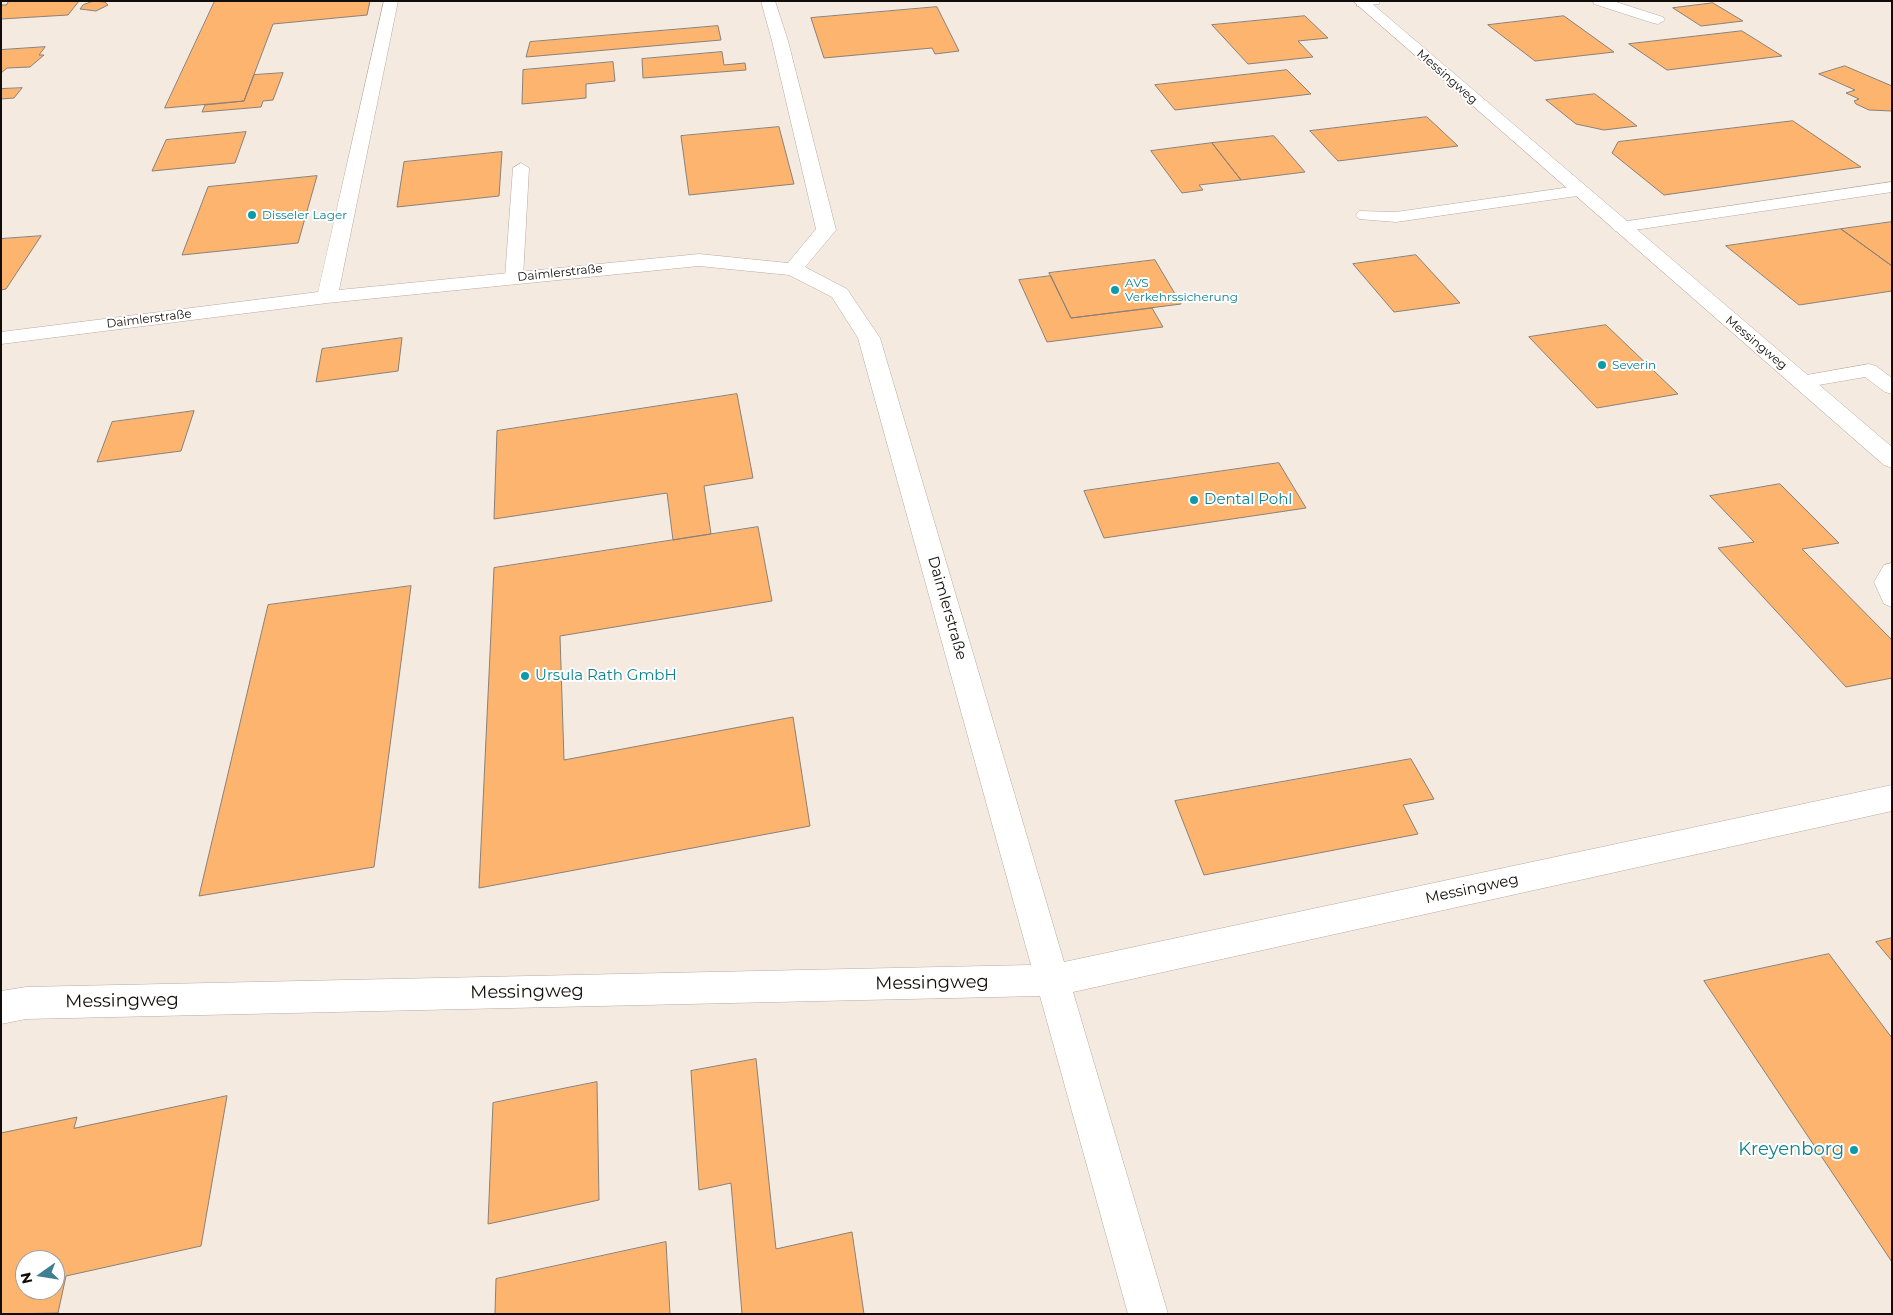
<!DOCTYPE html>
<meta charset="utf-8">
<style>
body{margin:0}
#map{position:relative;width:1893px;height:1315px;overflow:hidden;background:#f5eadf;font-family:Montserrat,sans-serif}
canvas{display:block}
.frame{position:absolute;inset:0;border:2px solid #110d0a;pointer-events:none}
.north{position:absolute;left:15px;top:1250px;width:50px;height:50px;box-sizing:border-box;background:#fff;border:1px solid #a09e9d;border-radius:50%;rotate:257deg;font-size:14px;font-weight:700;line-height:20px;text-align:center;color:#110d0a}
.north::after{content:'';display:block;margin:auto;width:18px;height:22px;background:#407f93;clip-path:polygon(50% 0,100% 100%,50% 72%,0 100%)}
</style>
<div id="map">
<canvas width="1893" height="1315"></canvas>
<div class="frame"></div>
<div class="north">N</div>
</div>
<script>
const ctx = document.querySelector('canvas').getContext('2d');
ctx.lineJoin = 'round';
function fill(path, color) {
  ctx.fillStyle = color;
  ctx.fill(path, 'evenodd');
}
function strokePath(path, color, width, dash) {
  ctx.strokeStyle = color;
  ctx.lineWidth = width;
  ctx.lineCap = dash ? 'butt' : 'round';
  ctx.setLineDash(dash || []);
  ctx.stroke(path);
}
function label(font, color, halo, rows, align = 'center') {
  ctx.font = font + ' Montserrat,sans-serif';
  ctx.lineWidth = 4;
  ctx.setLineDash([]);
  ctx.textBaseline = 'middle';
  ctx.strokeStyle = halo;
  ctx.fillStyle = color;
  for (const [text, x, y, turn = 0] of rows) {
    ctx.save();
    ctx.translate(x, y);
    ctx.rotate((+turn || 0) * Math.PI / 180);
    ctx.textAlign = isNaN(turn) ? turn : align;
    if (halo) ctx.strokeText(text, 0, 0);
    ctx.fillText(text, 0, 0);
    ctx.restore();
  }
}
const building = new Path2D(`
 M9 1H79L68 15 1 19V5H6Z
 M94 1 105 2 108 5 96 11 80 9 83 5Z
 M215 1H370L367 15 273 24 244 101 165 108Z
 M1713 3 1743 21 1701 26 1673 8Z
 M937 7 959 51 935 54 932 48 824 58 811 18Z
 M1305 16 1328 38 1298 41 1313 57 1248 64 1212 25Z
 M1564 16 1614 52 1535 61 1488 25Z
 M718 26 721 40 526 57 530 42Z
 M1742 31 1782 56 1667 70 1629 44Z
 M45 47 39 55H44L30 67 7 68 1 73V50Z
 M722 52 724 65 745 63 746 70 643 78 642 59Z
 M613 62 615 81 586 84V98L522 104 523 70Z
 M1845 66 1892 86V111L1869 110 1856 104 1854 101 1859 99 1846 93 1855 90 1819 74Z
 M1287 70 1311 94 1175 110 1155 85Z
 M283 73 273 100 263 101 261 107 202 112 205 105 244 101 254 75Z
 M22 88 14 98 1 99V89Z
 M1595 94 1637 126 1604 130 1576 124 1546 100Z
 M1427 117 1458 146 1338 161 1310 131Z
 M1793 121 1861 167 1664 195 1612 153 1618 142Z
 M779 127 794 184 689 195 681 136Z
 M246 132 235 163 152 171 166 140Z
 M1274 136 1305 172 1241 180 1212 143Z
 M1212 143 1241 180 1199 185 1203 190 1182 193 1151 151Z
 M502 152 499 196 397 207 404 162Z
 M317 176 298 243 182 255 208 187Z
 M1892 222V266L1841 229Z
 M1841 229 1892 266V291L1799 305 1726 246Z
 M41 236 6 289 1 290V239Z
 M1416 255 1460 303 1394 312 1353 264Z
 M1155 260 1181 304 1071 318 1049 273Z
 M1051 276 1071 318 1152 308 1163 327 1047 342 1019 280Z
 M1606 325 1678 394 1597 408 1529 337Z
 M402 338 398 371 316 382 322 349Z
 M737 394 753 478 704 486 711 534 673 540 667 493 494 519 497 431Z
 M194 411 181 451 97 462 112 422Z
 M1279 463 1306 508 1104 538 1084 491Z
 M1780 484 1839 543 1802 549 1892 640V678L1846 687 1718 548 1754 542 1710 496Z
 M758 527 772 601 560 636 564 760 793 717 810 826 479 888 494 568Z
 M411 586 374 867 199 896 268 605Z
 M1411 759 1434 799 1403 805 1418 834 1204 875 1175 801Z
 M1892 938V961L1876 942Z
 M1829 954 1892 1038V1262L1704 981Z
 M756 1059 776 1249 852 1232 864 1314H742L731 1183 699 1190 691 1071Z
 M597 1082 599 1200 488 1224 493 1103Z
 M227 1096 201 1246 66 1276 58 1313 1 1314V1133L77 1117 74 1128ZM25 1260H55V1290H25Z
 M666 1242 670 1314H495L496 1279Z`);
fill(building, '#fcb46f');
strokePath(building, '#8b8077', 1);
const service = new Path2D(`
 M1357 1H1380L1379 4 1357 6Z
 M1593 1H1613L1663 17 1665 20 1658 24 1653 23 1594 4Z
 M521 163 529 168 523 278 520 282H508L505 278 513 168Z
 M1892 182V192L1621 232 1615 231 1612 227 1615 223 1621 222Z
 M1578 186 1584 187 1586 191 1584 195 1396 222 1359 219 1356 215 1359 211 1396 212Z
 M1869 364 1876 366 1892 378V394L1885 392 1865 377 1801 388 1794 386 1791 382 1794 378 1801 376Z
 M1892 563V607L1884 604 1874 582 1884 565Z`);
const minor = new Path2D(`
 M384 1H398L339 290 699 254 788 263 816 229 772 41 761 1H775L788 41 836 230 805 267 847 289 880 338 1064 962 1892 785V811L1073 992 1168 1314H1128L1040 996 26 1019 1 1024V991L26 987 1031 965 858 338 832 297 789 275 699 266 327 303 1 344V332L318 292Z
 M1353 1H1369L1892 447V468L1884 465Z`);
strokePath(service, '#b6aba1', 1);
strokePath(minor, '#b6aba1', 1);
fill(service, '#fff');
fill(minor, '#fff');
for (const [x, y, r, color] of [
 [252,215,5,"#0f9aa8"],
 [1115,290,5,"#0f9aa8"],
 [1602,365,5,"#0f9aa8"],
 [1194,500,5,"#0f9aa8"],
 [525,676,5,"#0f9aa8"],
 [1854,1150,5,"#0f9aa8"]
]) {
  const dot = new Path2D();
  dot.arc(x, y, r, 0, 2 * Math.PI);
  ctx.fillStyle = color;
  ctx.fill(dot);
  strokePath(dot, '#fff', 2);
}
label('12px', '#110d0a', '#fff', [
 ["Messingweg",1447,77,41],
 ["Daimlerstraße",560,273,-6],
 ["Daimlerstraße",149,319,-7],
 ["Messingweg",1756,343,40]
]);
label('12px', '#0d838f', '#fff', [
 ["Disseler Lager",262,215],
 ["AVS",1125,283],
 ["Verkehrssicherung",1125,297],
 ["Severin",1612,365]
], 'left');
label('15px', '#0d838f', '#fff', [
 ["Dental Pohl",1204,500],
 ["Ursula Rath GmbH",535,676]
], 'left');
label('15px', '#110d0a', '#fff', [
 ["Daimlerstraße",947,608,74],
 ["Messingweg",1472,889,-12]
]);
label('18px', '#110d0a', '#fff', [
 ["Messingweg",932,983,-1],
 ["Messingweg",527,992,-1],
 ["Messingweg",122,1001,-1]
]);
label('18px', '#0d838f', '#fff', [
 ["Kreyenborg",1844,1150]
], 'right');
</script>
